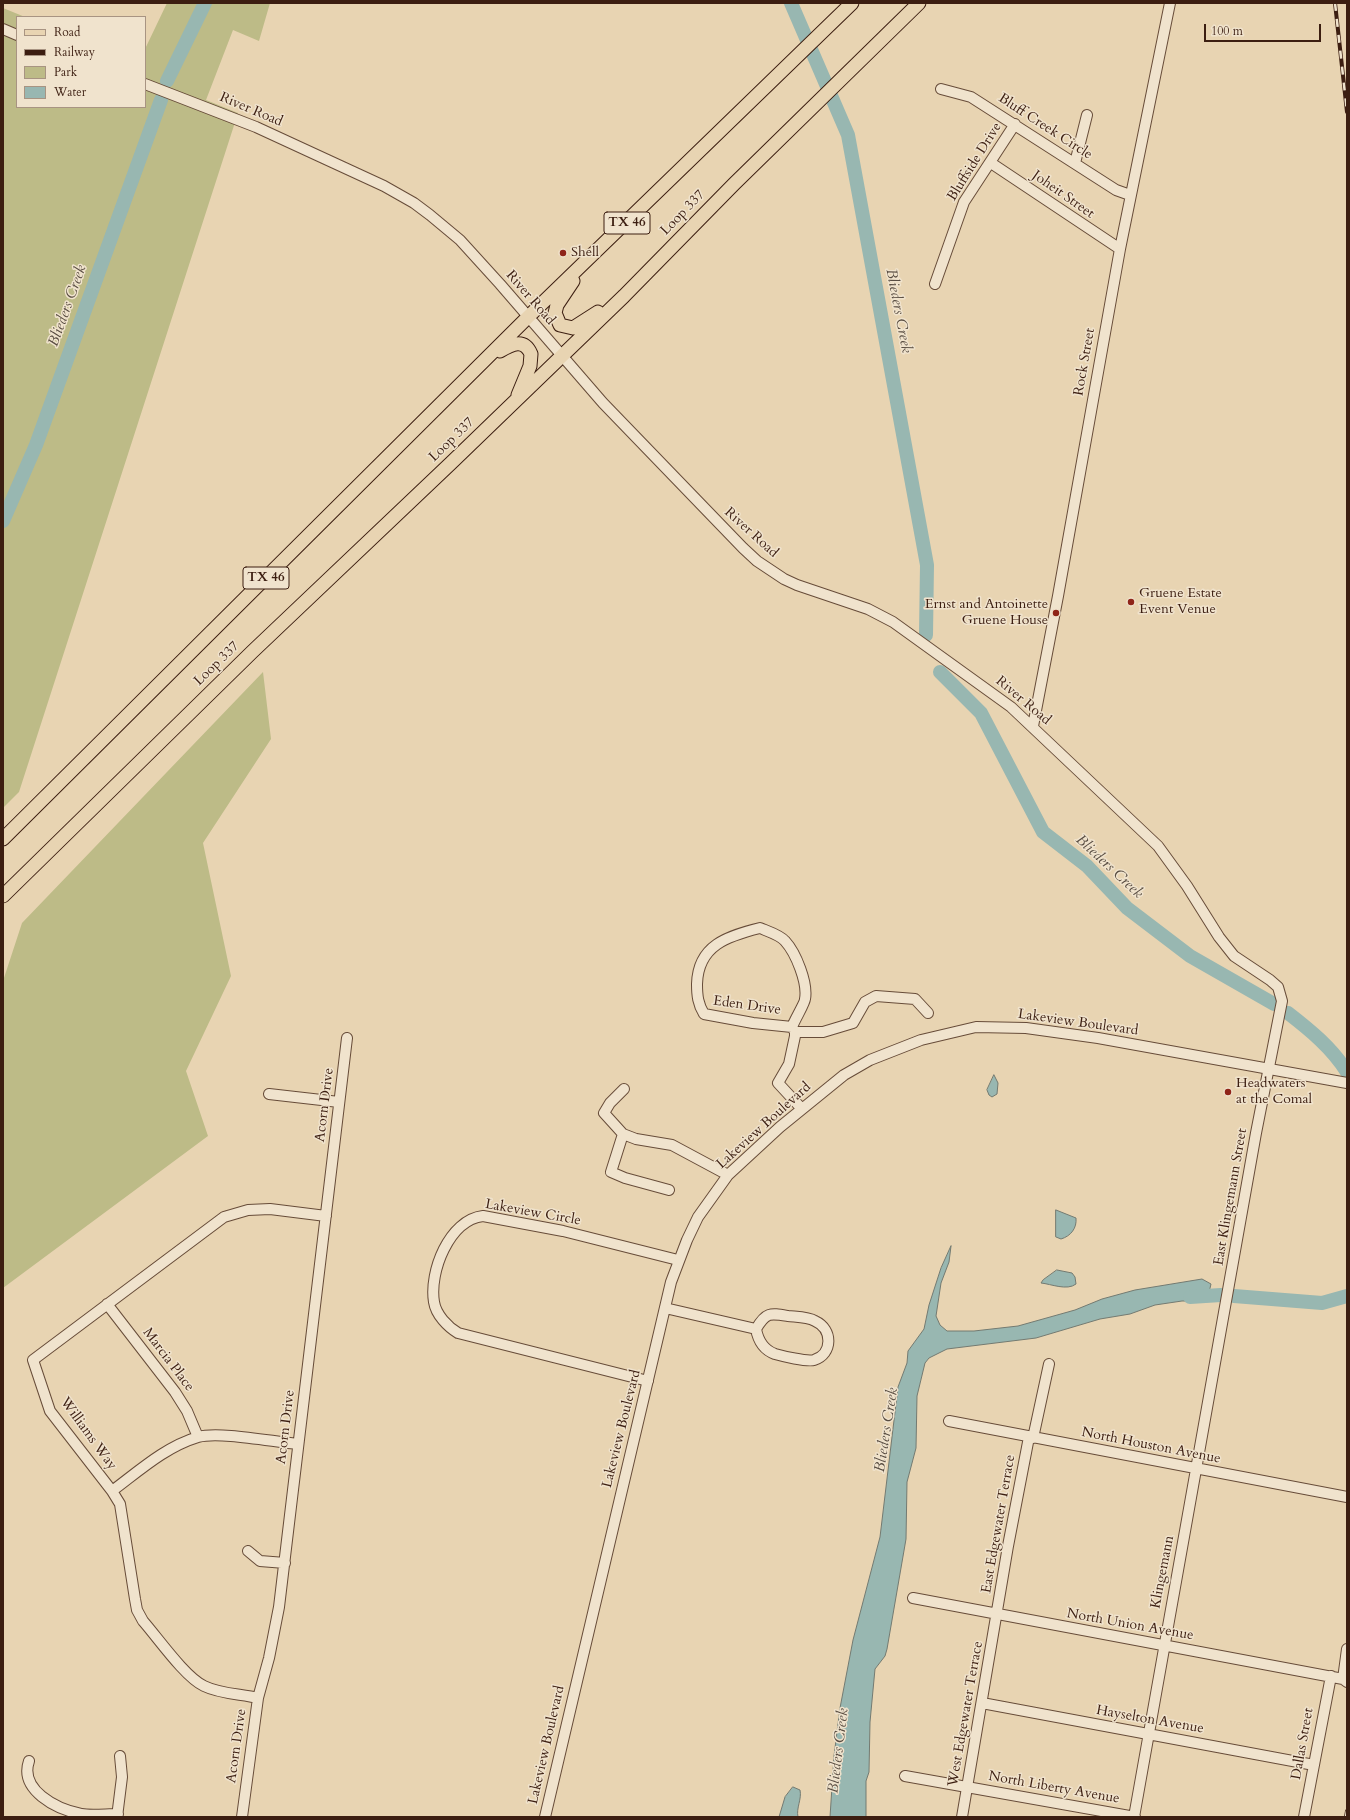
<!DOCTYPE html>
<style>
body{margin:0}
#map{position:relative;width:1350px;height:1820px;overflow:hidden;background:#e8d4b2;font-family:Cardo,serif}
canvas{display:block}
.frame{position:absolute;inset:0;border:4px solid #3c1e11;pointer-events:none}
.legend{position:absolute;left:16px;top:16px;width:130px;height:92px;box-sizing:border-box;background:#f0e3cd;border:1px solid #a89482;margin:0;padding:5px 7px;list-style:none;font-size:12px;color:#3c1e11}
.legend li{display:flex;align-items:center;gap:8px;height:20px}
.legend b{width:20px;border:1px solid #a89482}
.scale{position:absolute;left:1204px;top:24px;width:117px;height:18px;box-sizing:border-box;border:2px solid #3c1e11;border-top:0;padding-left:5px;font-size:12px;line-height:14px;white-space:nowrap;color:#3c1e11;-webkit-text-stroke:3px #f0e3cd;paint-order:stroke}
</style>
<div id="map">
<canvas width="1350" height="1820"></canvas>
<div class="frame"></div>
<ul class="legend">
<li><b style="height:5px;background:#e8d4b2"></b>Road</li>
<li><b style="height:5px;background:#3c1e11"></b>Railway</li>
<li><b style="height:11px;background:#bdbb87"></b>Park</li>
<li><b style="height:11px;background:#98b7b1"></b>Water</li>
</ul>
<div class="scale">100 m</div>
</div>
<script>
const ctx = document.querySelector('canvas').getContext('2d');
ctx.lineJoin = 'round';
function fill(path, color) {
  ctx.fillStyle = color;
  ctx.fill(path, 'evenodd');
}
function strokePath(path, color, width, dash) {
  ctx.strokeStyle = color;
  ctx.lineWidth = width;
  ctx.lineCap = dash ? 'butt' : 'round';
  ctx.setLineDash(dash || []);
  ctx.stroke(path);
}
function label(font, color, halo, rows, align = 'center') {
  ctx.font = font + ' Cardo,serif';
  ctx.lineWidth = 3;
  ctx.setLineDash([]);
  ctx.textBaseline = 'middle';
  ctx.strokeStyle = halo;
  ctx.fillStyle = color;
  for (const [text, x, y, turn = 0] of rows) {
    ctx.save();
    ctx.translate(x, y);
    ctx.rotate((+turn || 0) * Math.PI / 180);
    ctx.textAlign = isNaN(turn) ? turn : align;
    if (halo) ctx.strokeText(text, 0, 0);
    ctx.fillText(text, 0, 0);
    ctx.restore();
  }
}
fill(new Path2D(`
 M167 3H270L259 41 233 30 206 100 238 113 19 792 3 808V8L25 17H17V107H145V49Z
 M263 672 271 739 203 843 231 976 186 1071 208 1136 3 1288V981L22 923Z`), '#bdbb87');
const water = new Path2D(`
 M994 1075 998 1083 997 1094 992 1097 989 1095 987 1090Z
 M1056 1210 1076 1218C1077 1228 1071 1236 1061 1239L1056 1237Z
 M951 1246 949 1262 941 1283 936 1316 940 1325 947 1331H974L1018 1326 1075 1310 1102 1299 1135 1290 1202 1279 1211 1284 1207 1301H1182L1155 1305 1130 1314 1100 1319 1036 1338 947 1349 929 1358 925 1363 917 1396 916 1448 907 1482 906 1539 887 1649 885 1656 875 1669 870 1722 869 1772 866 1781V1817H830L834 1756 840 1708 853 1640 880 1537 898 1387 907 1363 908 1351 924 1329 929 1305 941 1268Z
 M1057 1270 1072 1273 1075 1277 1076 1284C1067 1291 1051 1284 1041 1283L1043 1280Z
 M793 1787 800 1790C802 1799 796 1808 798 1817H779L785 1797Z`);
fill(water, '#98b7b1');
strokePath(water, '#737a71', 1);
strokePath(new Path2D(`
 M791 3 848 135 927 565 926 635
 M167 81 205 3
 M3 521 36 445 161 100
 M940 672 981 713 1043 832 1087 866 1127 908 1190 956 1274 1004
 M1288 1013C1310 1030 1332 1048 1347 1072
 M1234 1296 1322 1303 1347 1296
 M1190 1297 1221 1295`), '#98b7b1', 14);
const minor = new Path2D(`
 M3 29 17 35
 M145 84 256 127 384 186 414 203 430 215 460 240 500 284 603 403 743 548 757 561 784 579 797 585 868 609 893 622 1011 707 1158 846 1187 886 1219 937 1234 956 1270 980 1278 987 1282 1001 1256 1133 1134 1817
 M941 89 971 97 1116 190 1130 195
 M991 163 1120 249
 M1075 163 1087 115
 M935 284 964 202 1015 124
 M1033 726 1058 596 1120 249 1170 3
 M792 1027C795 1019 805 1003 805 999 808 983 796 953 785 941 780 935 767 931 760 928 728 936 698 945 697 984 697 996 698 1004 704 1014L753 1023 792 1027 795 1032V1036L789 1064 778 1083 802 1109
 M795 1032H823L853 1023 865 1002 876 996 915 999 928 1013
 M624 1089 610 1103 604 1113 623 1134 636 1139 672 1145 728 1175
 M269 1094 339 1102
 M623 1134 611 1172 625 1178 669 1190
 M107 1304 175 1392 187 1411 198 1437
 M665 1308 756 1329C758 1340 764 1350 775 1354 782 1356 807 1362 814 1360 833 1354 833 1329 815 1321 808 1317 796 1317 788 1316 770 1313 766 1312 756 1329
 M648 1381 458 1333C448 1327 436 1315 434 1302 429 1272 449 1220 483 1216L563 1231 678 1260
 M949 1421 1347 1497
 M1033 1438 1049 1364
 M112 1491C139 1471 165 1447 198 1437 219 1431 274 1442 298 1444
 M248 1551 260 1561 285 1563
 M913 1598 1343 1679 1347 1682
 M1343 1679 1347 1649
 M258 1698C241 1694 220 1694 204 1686 185 1677 158 1638 143 1621L137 1610 135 1599 120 1504 112 1491 50 1411 33 1360 224 1217 248 1210 270 1209 326 1216
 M982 1703 1314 1765
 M29 1761C19 1790 56 1809 81 1814 92 1816 106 1814 118 1814
 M905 1776 1135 1817
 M117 1817 122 1777 120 1756
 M242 1817 258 1698 269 1658 279 1607 347 1038
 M545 1817 671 1282 687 1240 698 1217 728 1175 780 1127 844 1075 870 1060 921 1040 976 1027 1026 1028 1098 1038 1347 1083
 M962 1817 1008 1546 1029 1437
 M1304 1817 1331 1676`);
const major = new Path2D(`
 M573 281 557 305 555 313 560 325 573 328 598 312
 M500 351C512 344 524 338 531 354L530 366 518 395
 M3 839 528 317 852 3
 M3 896 252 652 451 463 624 296 734 184 919 3`);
strokePath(minor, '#674c39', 12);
strokePath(major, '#3c1e11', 15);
strokePath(minor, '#f0e3cd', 10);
strokePath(major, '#e8d4b2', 13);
const rail = new Path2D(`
 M1335 3 1347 112
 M1346 1817 1347 1811`);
strokePath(rail, '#3c1e11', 4);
strokePath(rail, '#f0e3cd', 2.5, [8]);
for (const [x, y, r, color] of [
 [563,253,4,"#8f2418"],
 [1131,602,4,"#8f2418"],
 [1056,613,4,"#8f2418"],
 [1228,1092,4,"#8f2418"]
]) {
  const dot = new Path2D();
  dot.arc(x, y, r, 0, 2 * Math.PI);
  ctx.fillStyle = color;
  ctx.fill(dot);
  strokePath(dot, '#f0e3cd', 1.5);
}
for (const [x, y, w] of [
 [627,223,46],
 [266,578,46]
]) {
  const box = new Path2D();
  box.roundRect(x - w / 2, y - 11, w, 22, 3);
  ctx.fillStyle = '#f0e3cd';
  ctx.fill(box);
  strokePath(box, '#3c1e11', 1);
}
label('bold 13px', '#3c1e11', null, [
 ["TX 46",627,223],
 ["TX 46",266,578]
]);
label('14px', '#3c1e11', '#f0e3cd', [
 ["River Road",251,110,23],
 ["Bluff Creek Circle",1045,127,33],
 ["Bluffside Drive",975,162,-58],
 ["Joheit Street",1063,195,35],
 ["Loop 337",683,213,-46],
 ["River Road",530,298,49],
 ["Rock Street",1085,362,-80],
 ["Loop 337",452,440,-44],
 ["River Road",751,533,42],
 ["Loop 337",217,664,-44],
 ["River Road",1023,701,40],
 ["Eden Drive",747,1006,8],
 ["Lakeview Boulevard",1078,1023,8],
 ["Acorn Drive",325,1105,-83],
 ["Lakeview Boulevard",764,1126,-42],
 ["East Klingemann Street",1231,1197,-80],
 ["Lakeview Circle",533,1213,10],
 ["Marcia Place",168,1360,53],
 ["Acorn Drive",286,1427,-83],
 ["Lakeview Boulevard",622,1429,-76],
 ["Williams Way",88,1434,54],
 ["North Houston Avenue",1151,1446,11],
 ["East Edgewater Terrace",999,1524,-80],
 ["Klingemann",1163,1572,-79],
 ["North Union Avenue",1130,1625,10],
 ["West Edgewater Terrace",966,1714,-80],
 ["Hayselton Avenue",1150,1720,10],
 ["Dallas Street",1303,1744,-80],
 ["Lakeview Boulevard",547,1745,-77],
 ["Acorn Drive",237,1746,-82],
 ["North Liberty Avenue",1054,1788,10]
]);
label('14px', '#3c1e11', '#f0e3cd', [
 ["Shell",571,253],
 ["Gruene Estate",1139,594],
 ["Event Venue",1139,610],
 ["Ernst and Antoinette",1048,605,"right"],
 ["Gruene House",1048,621,"right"],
 ["Headwaters",1236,1084],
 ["at the Comal",1236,1100]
], 'left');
label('italic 15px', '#584c41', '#f0e3cd', [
 ["Blieders Creek",68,306,-70],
 ["Blieders Creek",898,311,79],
 ["Blieders Creek",1109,867,43],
 ["Blieders Creek",887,1430,-81],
 ["Blieders Creek",839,1751,-83]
]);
</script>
